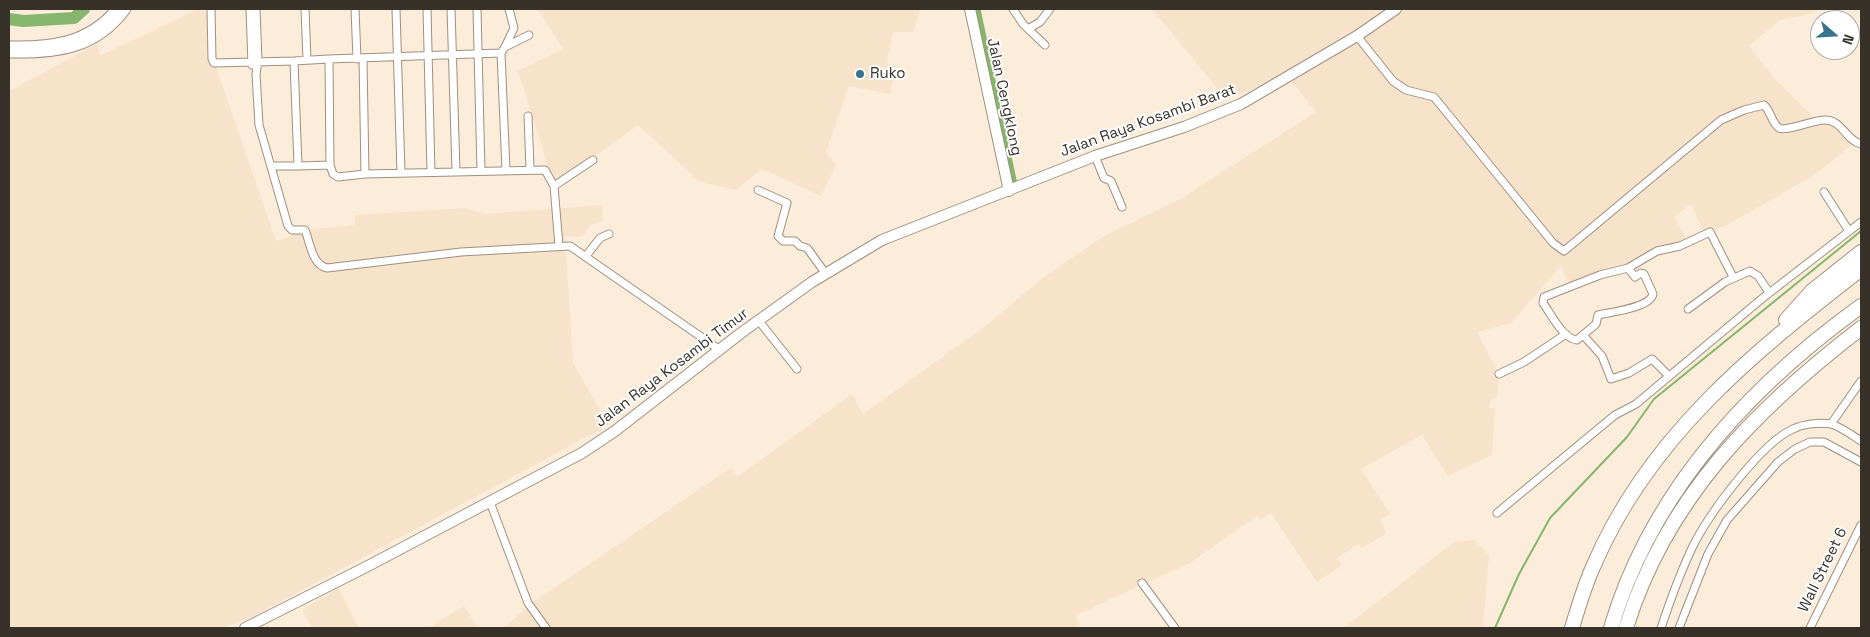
<!DOCTYPE html>
<style>
body{margin:0}
#map{position:relative;width:1870px;height:637px;overflow:hidden;background:#fceddb;font-family:"Space Grotesk",sans-serif}
canvas{display:block}
.frame{position:absolute;inset:0;border:10px solid #37312a;pointer-events:none}
.north{position:absolute;left:1810px;top:10px;width:50px;height:50px;box-sizing:border-box;background:#fff;border:1px solid #afadaa;border-radius:50%;rotate:109deg;font-size:14px;font-weight:700;line-height:20px;text-align:center;color:#37312a}
.north::after{content:'';display:block;margin:auto;width:18px;height:22px;background:#39738c;clip-path:polygon(50% 0,100% 100%,50% 72%,0 100%)}
</style>
<div id="map">
<canvas width="1870" height="637"></canvas>
<div class="frame"></div>
<div class="north">N</div>
</div>
<script>
const ctx = document.querySelector('canvas').getContext('2d');
ctx.lineJoin = 'round';
function fill(path, color) {
  ctx.fillStyle = color;
  ctx.fill(path, 'evenodd');
}
function strokePath(path, color, width, dash) {
  ctx.strokeStyle = color;
  ctx.lineWidth = width;
  ctx.lineCap = dash ? 'butt' : 'round';
  ctx.setLineDash(dash || []);
  ctx.stroke(path);
}
function label(font, color, halo, rows, align = 'center') {
  ctx.font = font + ' "Space Grotesk",sans-serif';
  ctx.lineWidth = 4;
  ctx.setLineDash([]);
  ctx.textBaseline = 'middle';
  ctx.strokeStyle = halo;
  ctx.fillStyle = color;
  for (const [text, x, y, turn = 0] of rows) {
    ctx.save();
    ctx.translate(x, y);
    ctx.rotate((+turn || 0) * Math.PI / 180);
    ctx.textAlign = isNaN(turn) ? turn : align;
    if (halo) ctx.strokeText(text, 0, 0);
    ctx.fillText(text, 0, 0);
    ctx.restore();
  }
}
fill(new Path2D(`
 M538 9H921L913 32H893L887 63 896 66 890 94 849 86 826 152 836 165 821 196 762 169 736 190 700 182 638 125 583 165 553 182 518 71 563 49Z
 M1152 9H1821L1811 14 1780 20 1749 46 1776 80 1812 116 1838 121 1856 141 1814 175 1725 226 1704 233 1691 204 1674 217 1686 238 1615 271 1571 288 1561 266 1511 323 1477 332 1499 374 1497 398 1491 399 1489 408H1495L1492 455 1448 476 1422 435 1361 469 1390 514 1381 519 1386 534 1362 548 1358 544 1337 558 1342 565 1317 582 1271 513 1261 520 1258 515 1190 563 1076 615 1080 628H504L532 603 732 467 737 477 852 394 863 414 987 325 1041 279 1104 236 1182 198 1316 112 1288 76 1226 99Z
 M196 10 208 12 207 41 276 241 313 229 355 225V215L466 208 485 214 602 205V221L591 225 582 237 565 236 573 363 609 425 252 617 222 628H9V91L97 44 100 56Z
 M1474 540 1489 555 1483 628H1344L1454 542Z
 M339 588 359 628H312L302 610Z
 M464 606 478 628H428Z`), '#f7e2ca');
strokePath(new Path2D(`
 M1495 628 1519 574 1550 518 1627 437 1654 399 1861 231`), '#85b66b', 2);
strokePath(new Path2D(`
 M977 9 1013 180`), '#85b66b', 7);
strokePath(new Path2D(`
 M9 19 23 21 74 18 84 9`), '#85b66b', 12);
const minor = new Path2D(`
 M211 9 212 59 214 63 294 61 298 166 330 165 329 59 294 61
 M250 9 252 65
 M256 9 258 62 256 74 259 125 288 226 292 230H305C310 242 312 265 327 268L461 252 570 246 720 350
 M305 9 307 60
 M355 9 357 59
 M396 9 401 173
 M427 9 431 172
 M451 9 456 171
 M477 9 481 171
 M1013 9 1023 24 1045 45
 M1028 29 1040 22 1050 9
 M1357 36 1393 81 1406 90 1434 97 1553 243 1564 251 1721 120 1744 110 1764 105C1771 111 1771 122 1779 128 1785 132 1814 120 1824 120 1842 119 1846 141 1861 144
 M505 47 514 28 509 9
 M329 59 501 53
 M363 59 365 174
 M528 116 530 169
 M1095 156 1104 178 1111 181 1122 207
 M330 165 333 174 338 177 365 174 545 170 554 186 559 246
 M271 166H298
 M506 170 501 53 505 47 529 35
 M554 186 593 160
 M758 190 787 203 778 236 783 241H795L800 246 807 248 826 274
 M1824 192 1849 231
 M586 256 600 238 609 234
 M1628 268 1635 277 1641 273 1644 274 1653 294C1650 308 1611 312 1598 315L1596 324 1577 340C1563 339 1551 314 1543 303L1544 297 1600 275 1628 268 1657 251 1680 246 1710 232 1733 277
 M1688 309 1725 282 1750 271 1758 276 1769 292
 M759 321 797 369
 M1583 335 1602 356 1611 379 1629 373 1652 359 1669 376
 M1499 374 1524 362 1566 334
 M1831 424 1861 381
 M490 502 528 603 546 628
 M1497 513 1598 429 1615 415 1636 404 1764 297 1861 222
 M1142 583 1175 628
 M1661 628C1670 601 1680 573 1693 546 1709 514 1761 443 1793 429 1803 424 1820 422 1831 424 1841 427 1852 435 1861 441
 M1679 628 1708 554 1727 520 1778 462 1795 449 1810 442H1824L1861 462
 M1810 628 1861 525`);
const tertiary = new Path2D(`
 M9 46C50 47 88 43 116 9
 M9 53C56 54 96 50 126 9`);
const secondary = new Path2D(`
 M970 9 1009 191
 M245 628 366 567 582 453 615 431 741 333 812 282 882 240 1095 156 1184 127 1241 104 1357 36 1396 9`);
const motorway = new Path2D(`
 M1786 320 1812 291 1861 252
 M1572 628C1578 608 1584 587 1593 567 1648 437 1753 353 1861 269
 M1611 628C1651 492 1749 387 1861 306
 M1626 628C1666 498 1756 409 1861 328`);
strokePath(minor, '#9e907f', 9);
strokePath(tertiary, '#9e907f', 11);
strokePath(secondary, '#9e907f', 12);
strokePath(motorway, '#9e907f', 16);
strokePath(minor, '#fff', 7);
strokePath(tertiary, '#fff', 9);
strokePath(secondary, '#fff', 10);
strokePath(motorway, '#fff', 14);
for (const [x, y, r, color] of [
 [860,74,5,"#39738c"]
]) {
  const dot = new Path2D();
  dot.arc(x, y, r, 0, 2 * Math.PI);
  ctx.fillStyle = color;
  ctx.fill(dot);
  strokePath(dot, '#fff', 2);
}
label('15px', '#37312a', '#fff', [
 ["Ruko",870,74]
], 'left');
label('15px', '#37312a', '#fff', [
 ["Jalan Cengklong",1004,97,78],
 ["Jalan Raya Kosambi Barat",1148,121,-20],
 ["Jalan Raya Kosambi Timur",672,368,-37],
 ["Wall Street 6",1823,570,-64]
]);
</script>
